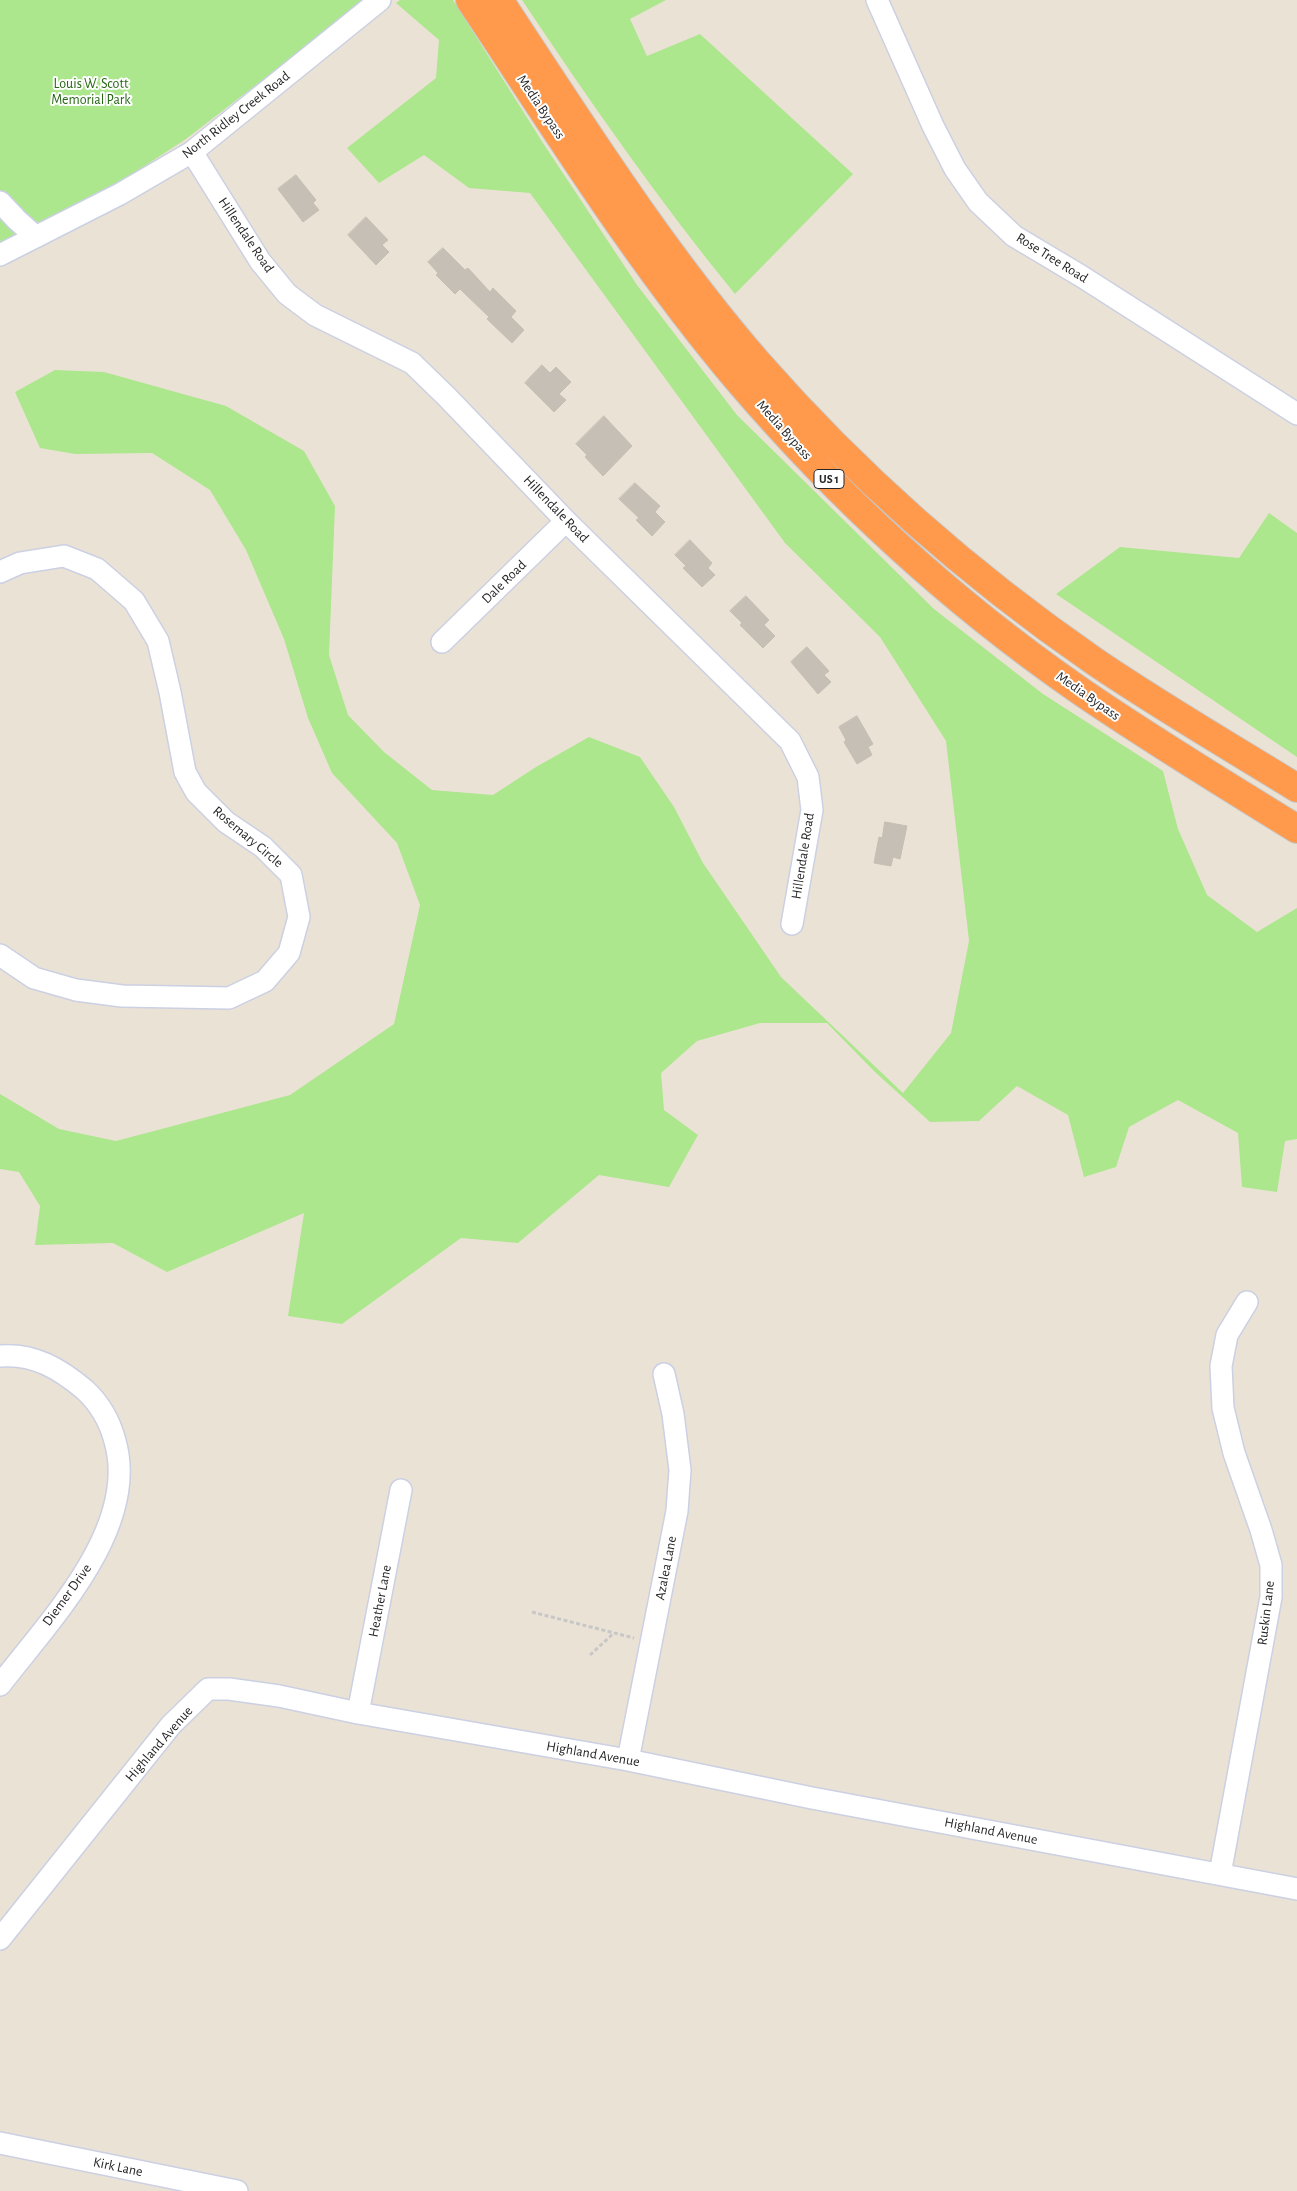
<!DOCTYPE html>
<style>
body{margin:0}
canvas{display:block;background:#ebe2d6}
</style>
<canvas width="1297" height="2191"></canvas>
<script>
const ctx = document.querySelector('canvas').getContext('2d');
ctx.lineJoin = 'round';
function fill(path, color) {
  ctx.fillStyle = color;
  ctx.fill(path, 'evenodd');
}
function strokePath(path, color, width, dash) {
  ctx.strokeStyle = color;
  ctx.lineWidth = width;
  ctx.lineCap = dash ? 'butt' : 'round';
  ctx.setLineDash(dash || []);
  ctx.stroke(path);
}
function label(font, color, halo, rows, align = 'center') {
  ctx.font = font + ' "Alegreya Sans",sans-serif';
  ctx.lineWidth = 4;
  ctx.setLineDash([]);
  ctx.textBaseline = 'middle';
  ctx.strokeStyle = halo;
  ctx.fillStyle = color;
  for (const [text, x, y, turn = 0] of rows) {
    ctx.save();
    ctx.translate(x, y);
    ctx.rotate((+turn || 0) * Math.PI / 180);
    ctx.textAlign = isNaN(turn) ? turn : align;
    if (halo) ctx.strokeText(text, 0, 0);
    ctx.fillText(text, 0, 0);
    ctx.restore();
  }
}
fill(new Path2D(`
 M0 0H366L186 139 86 204 0 248Z
 M400 0H453L543 143 637 285 737 415 934 609 1043 694 1163 771 1178 829 1207 895 1257 932 1297 908V1139L1285 1141 1277 1192 1242 1187 1238 1133 1178 1100 1129 1127 1116 1167 1084 1177 1068 1115 1017 1086 979 1121 930 1122 875 1072 827 1023H760L697 1041 661 1073 664 1110 698 1135 669 1187 599 1175 518 1243 461 1238 342 1324 288 1316 304 1213 167 1272 113 1243 35 1245 40 1206 19 1172 0 1169V1094L59 1129 116 1141 290 1095 394 1024 420 905 397 843 332 773 308 718 284 639 246 550 210 490 152 453 75 454 40 448 15 392 55 370 104 372 226 406 304 451 335 506 329 655 348 715 384 752 432 790 493 795 536 767 589 737 640 757 674 807 703 863 781 977 903 1093 951 1033 969 941 946 741 880 637 785 543 530 193 469 188 424 155 379 183 347 148 436 78 439 40 396 3Z
 M522 0H666L630 19 647 56 700 34 853 174 735 294C658 200 589 100 522 0Z
 M1269 513 1297 533V757L1056 594 1120 547 1239 558Z`), '#ace78d');
const building = new Path2D(`
 M296 175 316 200 313 203 319 210 303 222 278 189Z
 M366 217 388 240 382 245 389 252 376 265 348 235Z
 M443 248 465 270 468 268 490 292 493 288 516 311 511 317 524 330 512 343 487 319 489 317 460 289 455 294 436 275 438 273 428 262Z
 M542 365 550 373 556 367 571 382 559 394 566 400 554 412 525 383Z
 M604 416 632 446 603 476 585 457 587 455 576 444Z
 M635 483 660 506 655 512 665 522 652 536 636 520 639 518 619 499Z
 M690 540 712 563 708 568 715 575 702 587 683 568 686 566 675 555Z
 M746 596 769 620 764 625 775 636 763 648 740 625 742 623 730 611Z
 M807 647 829 671 824 675 831 682 818 694 791 662Z
 M857 716 873 744 868 747 872 755 857 764 844 742 846 740 839 727Z
 M885 822 907 826 900 859 893 857 891 866 874 863 879 837 882 838Z`);
fill(building, '#c6bfb6');
strokePath(building, '#c6beb0', 1);
const minor = new Path2D(`
 M877 0 933 126 955 169 978 202 1014 236 1081 276 1297 414
 M192 152 260 261 287 294 315 315 412 363 447 397 566 521 790 741 808 777 812 810 792 924
 M0 202 17 220 36 237
 M0 255 120 194 192 152 380 0
 M0 572 20 563 64 556 97 569 134 601 158 641 170 692 185 772 196 792 226 822 263 847 291 875 299 917 289 953 265 981 229 998 122 996 76 990 34 978 0 955
 M442 642 566 521
 M0 1356C34 1353 60 1369 85 1390 100 1404 110 1422 115 1441 140 1528 49 1621 0 1685
 M358 1713 401 1490
 M628 1760 677 1511 680 1470 673 1414 664 1374
 M1220 1874 1271 1597V1565L1261 1530 1234 1453 1223 1408 1221 1366 1227 1335 1247 1302
 M0 1939 171 1725 208 1689H229L279 1696 358 1713 628 1760 812 1798 1297 1889
 M0 2143 237 2191`);
const highway = new Path2D(`
 M470 0C556 129 638 262 738 380 837 496 951 601 1076 688 1148 738 1223 783 1297 829
 M499 0C581 124 660 250 757 362 856 475 971 576 1094 661 1160 706 1229 746 1297 788`);
strokePath(minor, '#cbd0e2', 24);
strokePath(highway, '#c7c7c7', 30);
strokePath(new Path2D(`
 M532 1612 634 1638
 M590 1655 614 1633`), '#c7c7c7', 3, [4, 2.5]);
strokePath(minor, '#fff', 21);
strokePath(highway, '#ff9a4d', 28);
for (const [x, y, w] of [
 [829,479,30]
]) {
  const box = new Path2D();
  box.roundRect(x - w / 2, y - 9.5, w, 19, 4);
  ctx.fillStyle = '#fff';
  ctx.fill(box);
  strokePath(box, '#262626', 1);
}
label('bold 12px', '#262626', null, [
 ["US 1",829,479]
]);
label('14px', '#256713', '#fff', [
 ["Louis W. Scott",91,84],
 ["Memorial Park",91,100]
]);
label('14px', '#262626', '#fff', [
 ["Media Bypass",541,107,56],
 ["North Ridley Creek Road",236,115,-38],
 ["Hillendale Road",246,235,56],
 ["Rose Tree Road",1052,258,32],
 ["Media Bypass",784,430,48],
 ["Hillendale Road",556,509,46],
 ["Dale Road",504,582,-44],
 ["Media Bypass",1088,696,35],
 ["Rosemary Circle",248,837,40],
 ["Hillendale Road",803,856,-81],
 ["Azalea Lane",666,1568,-79],
 ["Diemer Drive",67,1595,-54],
 ["Heather Lane",380,1601,-79],
 ["Ruskin Lane",1266,1613,-83],
 ["Highland Avenue",159,1744,-49],
 ["Highland Avenue",593,1754,10],
 ["Highland Avenue",991,1831,11],
 ["Kirk Lane",118,2167,12]
]);
</script>
